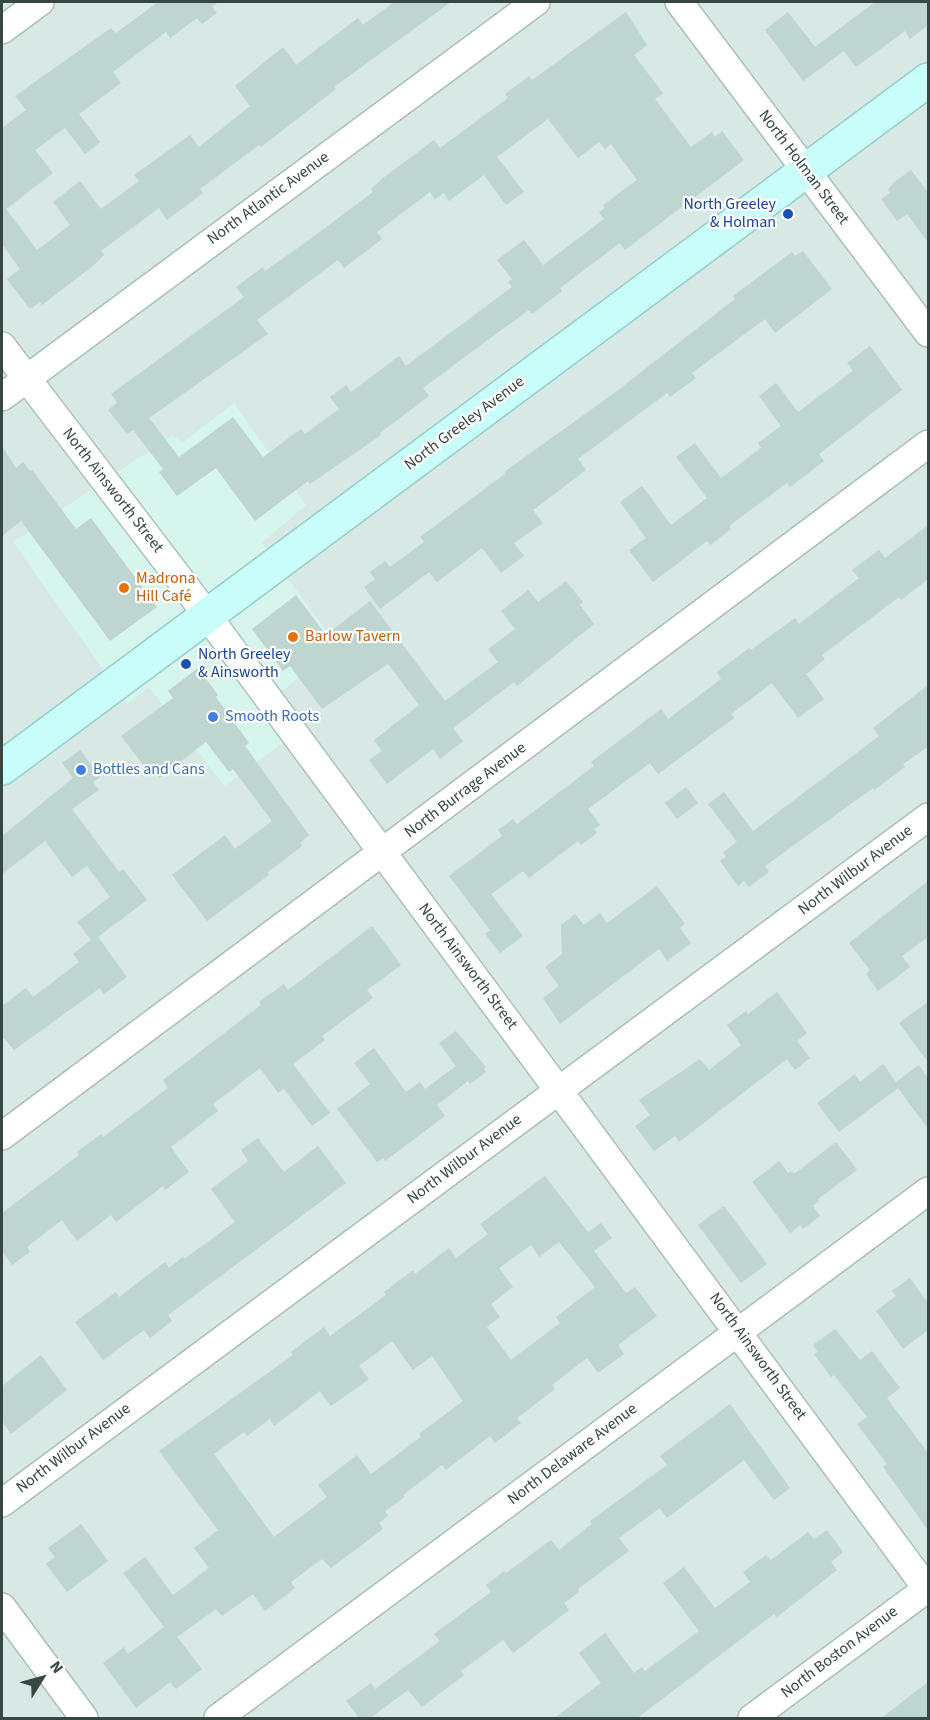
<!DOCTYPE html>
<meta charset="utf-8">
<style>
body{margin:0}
#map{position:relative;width:930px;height:1720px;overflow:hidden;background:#e9f4f2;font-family:"Source Sans 3",sans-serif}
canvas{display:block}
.frame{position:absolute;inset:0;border:3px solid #374744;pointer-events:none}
.north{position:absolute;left:12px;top:1648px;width:60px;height:60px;-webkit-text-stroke:4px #fff;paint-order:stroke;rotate:53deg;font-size:16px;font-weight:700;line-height:24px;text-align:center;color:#374744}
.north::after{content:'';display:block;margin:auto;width:21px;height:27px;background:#374744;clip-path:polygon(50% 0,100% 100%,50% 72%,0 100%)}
</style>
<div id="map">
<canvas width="930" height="1720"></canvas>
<div class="frame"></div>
<div class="north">N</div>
</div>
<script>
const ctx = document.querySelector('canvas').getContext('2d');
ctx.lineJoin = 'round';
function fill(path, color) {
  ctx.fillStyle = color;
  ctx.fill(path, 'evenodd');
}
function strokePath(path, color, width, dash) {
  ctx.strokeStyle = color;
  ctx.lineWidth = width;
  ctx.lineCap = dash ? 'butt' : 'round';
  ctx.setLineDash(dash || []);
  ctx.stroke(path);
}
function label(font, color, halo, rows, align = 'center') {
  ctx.font = font + ' "Source Sans 3",sans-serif';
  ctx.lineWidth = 4.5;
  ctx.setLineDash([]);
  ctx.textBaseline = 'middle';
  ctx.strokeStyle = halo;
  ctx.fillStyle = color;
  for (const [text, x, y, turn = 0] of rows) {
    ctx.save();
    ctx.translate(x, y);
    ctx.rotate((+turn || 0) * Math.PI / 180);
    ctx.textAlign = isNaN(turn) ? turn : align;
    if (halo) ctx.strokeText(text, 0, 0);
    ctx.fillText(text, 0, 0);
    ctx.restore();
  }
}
fill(new Path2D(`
 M2 2H928V1718H2Z`), '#d7e8e5');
fill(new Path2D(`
 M234 403 306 505 262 543 339 648 282 691 304 727 224 786 149 687 127 704 13 542 173 435 182 443Z`), '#d5f5ed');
fill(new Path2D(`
 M158 2H219L212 6 217 13 202 24 197 18 170 38 166 32 113 72 121 83 79 114 100 142 85 154 65 128 35 150 53 173 6 209 37 250 70 225 53 202 80 181 101 209 139 181 134 175 190 135 199 147 250 106 235 86 283 47 296 65 358 18 363 25 394 2H451L334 87 336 89 261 147 259 145 200 189 203 193 167 220 159 208 101 251 104 255 94 265 42 305 40 302 30 309 7 279 20 269 2 244V128L26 110 15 96 111 28 116 33Z
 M875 2H928V25L910 39 905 31 856 67 844 51 803 81 765 30 788 12 815 47Z
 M626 12 647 45 634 55 663 93 655 99 691 147 712 132 715 137 722 131 744 160 625 250 620 243 560 288 562 291 532 314 529 310 478 347 423 388 429 396 380 433 381 435 310 484 308 481 255 521 216 468 177 496 159 472 163 469 133 430 127 434 108 410 117 403 111 394 244 297 236 287 263 267 265 271 309 240 373 192 371 189 383 178 434 140 440 148 508 98 505 94 529 76 532 80ZM548 119 578 158 599 142 605 149 611 144 637 180 603 205 605 208 599 212 604 219 543 265 524 240 497 260 512 279 508 282 512 287 406 366 399 356 351 392 346 385 330 397 339 409 305 434 301 429 263 457 233 417 179 457 149 418 268 334 257 320 338 260 344 268 382 239 377 232 430 192 435 199 444 193 449 201 484 175 506 205 524 192 497 157Z
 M911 170 928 193V242L907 214 897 221 881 199 890 193 888 190 893 183Z
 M803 251 832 289 775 333 765 319 692 373 696 378 670 397 667 393 578 459 586 470 533 510 543 523 514 543 524 556 501 573 482 548 437 582 429 572 380 609 364 587 375 579 370 572 385 561 390 567 424 542 420 537 505 474 504 472 613 394 735 299 733 296 792 252 795 256Z
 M870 346 902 390 819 454 824 461 790 487 787 483 729 526 731 529 710 545 707 541 653 582 629 550 646 538 620 502 642 486 671 525 707 498 676 457 695 443 721 478 761 448 758 443 781 426 759 396 776 383 798 412 853 371 847 363Z
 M2 446 16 468 23 462 30 471 32 470 76 529 91 518 157 607 110 641 21 521 2 536Z
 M928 525V579L901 600 899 597 822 655 825 659 806 674 824 699 798 718 772 683 731 714 734 718 658 774 650 763 588 809 600 825 594 829 597 833 581 845 578 841 529 878 523 871 491 894 523 936 500 953 485 934 490 930 449 876 502 836 498 830 513 819 517 824 594 766 591 762 661 709 668 719 721 679 717 672 749 648 751 650 795 618 799 624 859 578 852 570 879 550 885 558Z
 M566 581 583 602 580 605 594 624 517 686 514 682 453 728 463 741 440 759 433 749 387 784 369 760 382 751 374 740 419 705 388 664 322 709 290 666 283 671 252 629 296 595 326 635 370 601 445 701 498 662 488 649 515 629 501 611 528 590 538 602Z
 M198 668 218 695 216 697 249 743 245 746 309 835 300 843 302 846 267 873 269 875 207 921 172 875 225 835 235 849 272 821 233 769 229 772 206 742 159 778 150 767 147 770 121 736 173 698 168 691Z
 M928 685V747L903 764 905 767 874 790 873 788 765 866 769 872 749 887 744 881 738 886 720 861 726 857 723 852 737 842 708 804 724 792 753 831 879 736 873 728Z
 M80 750 100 777 93 782 99 790 72 809 119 872 123 869 147 900 98 937 127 977 104 994 100 988 14 1050 2 1036V1006L26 988 33 997 79 962 73 954 91 940 77 922 110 897 87 866 72 877 45 841 2 874V836L73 778 62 763Z
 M686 787 698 803 677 819 665 803Z
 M928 881V937L902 956 910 967 878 991 866 974 870 970 849 943Z
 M657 886 685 924 680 928 691 943 667 961 659 949 560 1024 543 998 559 986 545 967 562 954 561 925 575 914 584 925 600 913 607 923Z
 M372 926 401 965 367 990 373 998 322 1036 325 1040 293 1064 330 1113 312 1126 284 1089 278 1093 260 1068 213 1104 218 1111 171 1147 189 1172 165 1190 163 1186 116 1222 111 1215 77 1241 62 1220 27 1247 30 1252 12 1265 2 1251V1213L79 1155 77 1152 101 1134 103 1137 168 1088 163 1080 261 1005 259 1002 284 984 288 990Z
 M777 992 807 1033 797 1041 810 1058 795 1070 787 1059 679 1142 675 1136 654 1151 635 1126 650 1115 639 1100 700 1059 709 1070 741 1045 727 1025 746 1011 748 1014Z
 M928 1002V1062L899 1023Z
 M456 1031 486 1067 484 1069 486 1072 470 1084 468 1081 437 1105 445 1116 385 1161 383 1158 377 1162 337 1109 370 1084 354 1063 374 1048 406 1092 420 1082 425 1089 456 1066 439 1043Z
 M883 1064 896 1082 919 1065 928 1078V1129L898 1088 839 1132 817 1103 855 1074 860 1082Z
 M258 1138 284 1172 318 1146 346 1183 168 1315 172 1321 150 1338 144 1330 103 1360 75 1322 116 1292 119 1297 165 1262 169 1268 183 1257 184 1259 235 1222 211 1189 248 1161 241 1150Z
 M836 1142 857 1170 818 1199 819 1201 813 1206 820 1216 803 1229 800 1225 790 1233 752 1182 779 1161 788 1173 791 1171 794 1174Z
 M545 1176 588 1232 601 1223 612 1238 594 1251 626 1293 635 1287 657 1316 618 1345 624 1354 598 1373 587 1358 552 1385 555 1389 517 1418 521 1423 495 1443 490 1436 446 1470 442 1465 403 1495 405 1497 385 1511 388 1516 379 1523 383 1529 331 1568 322 1559 291 1582 295 1588 265 1611 253 1594 222 1616 216 1609 177 1637 202 1669 176 1689 170 1682 136 1708 103 1663 124 1647 128 1654 164 1627 123 1573 145 1557 173 1595 209 1568 194 1548 218 1530 159 1451 293 1355 291 1352 324 1327 330 1336 386 1295 384 1292 413 1270 415 1274 449 1248 456 1258 488 1234 480 1224ZM559 1242 595 1287 556 1317 560 1323 511 1360 487 1327 500 1317 491 1304 513 1287 499 1268 531 1245 539 1257ZM392 1341 413 1370 432 1356 463 1401 419 1434 421 1437 371 1474 357 1455 318 1485 327 1497 274 1537 214 1454 244 1432 247 1436 270 1419 274 1426 320 1391 331 1406 369 1379 359 1366Z
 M724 1206 767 1264 741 1283 698 1225Z
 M910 1278 928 1303V1330L903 1349 876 1311 896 1296 892 1291Z
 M835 1329 860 1360 872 1351 900 1388 887 1398 928 1453V1530L883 1467 887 1464 857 1424 867 1417 834 1375 831 1377 814 1354 818 1352 813 1345Z
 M41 1355 67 1390 11 1434 2 1421V1386Z
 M730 1404 790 1488 774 1500 744 1460 667 1518 660 1508 619 1538 629 1551 578 1589 579 1592 564 1603 569 1610 513 1653 503 1640 461 1671 464 1675 422 1707 408 1690 369 1719H360L346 1701 371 1683 375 1689 440 1641 434 1634 491 1592 486 1585 504 1571 506 1573 551 1540 559 1550 592 1524 590 1521 667 1465 660 1456Z
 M81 1524 108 1561 67 1592 46 1564 55 1557 48 1548Z
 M827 1530 843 1552 831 1562 837 1570 777 1617 774 1614 636 1719H553L601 1683 579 1653 605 1633 634 1673 642 1667 645 1671 699 1631 663 1583 684 1567 715 1608 750 1582 743 1572 766 1555 771 1560 808 1532 814 1539Z
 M928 1682V1719H880Z`), '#bed5d0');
const street = new Path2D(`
 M679 2 928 333
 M2 30 40 2
 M2 346 189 591 928 1590
 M2 397 536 2
 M2 1136 928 444
 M2 1503 928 817
 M2 1607 84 1718
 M218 1718 928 1191
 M752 1718 928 1588`);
const secondary = new Path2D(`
 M2 768 928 80`);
strokePath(street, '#abbfbc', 30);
strokePath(secondary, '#97d0ca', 36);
strokePath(street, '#fff', 27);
strokePath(secondary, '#c9fdfa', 33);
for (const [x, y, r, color] of [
 [788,214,6,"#1a4fb4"],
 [124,588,6,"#e8710a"],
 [293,637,6,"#e8710a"],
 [186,664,6,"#1a4fb4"],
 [213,717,6,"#3f7fe0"],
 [81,770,6,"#3f7fe0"]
]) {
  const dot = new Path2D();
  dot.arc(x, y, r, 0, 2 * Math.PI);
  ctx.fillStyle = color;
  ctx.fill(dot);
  strokePath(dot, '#fff', 2);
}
label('16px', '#374744', '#fff', [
 ["North Holman Street",803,168,53],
 ["North Atlantic Avenue",269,199,-36],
 ["North Greeley Avenue",465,424,-37],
 ["North Ainsworth Street",112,491,52],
 ["North Burrage Avenue",466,791,-37],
 ["North Wilbur Avenue",856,871,-37],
 ["North Ainsworth Street",467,967,53],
 ["North Wilbur Avenue",465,1160,-37],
 ["North Ainsworth Street",757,1357,54],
 ["North Wilbur Avenue",74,1449,-37],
 ["North Delaware Avenue",573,1455,-37],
 ["North Boston Avenue",840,1653,-37]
]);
label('16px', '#164399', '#fff', [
 ["North Greeley",776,205],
 ["& Holman",776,223],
 ["North Greeley",198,655,"left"],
 ["& Ainsworth",198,673,"left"]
], 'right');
label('16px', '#c56008', '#fff', [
 ["Madrona",136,579],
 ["Hill Café",136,597],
 ["Barlow Tavern",305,637]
], 'left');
label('16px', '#366cbe', '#fff', [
 ["Smooth Roots",225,717],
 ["Bottles and Cans",93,770]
], 'left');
</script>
